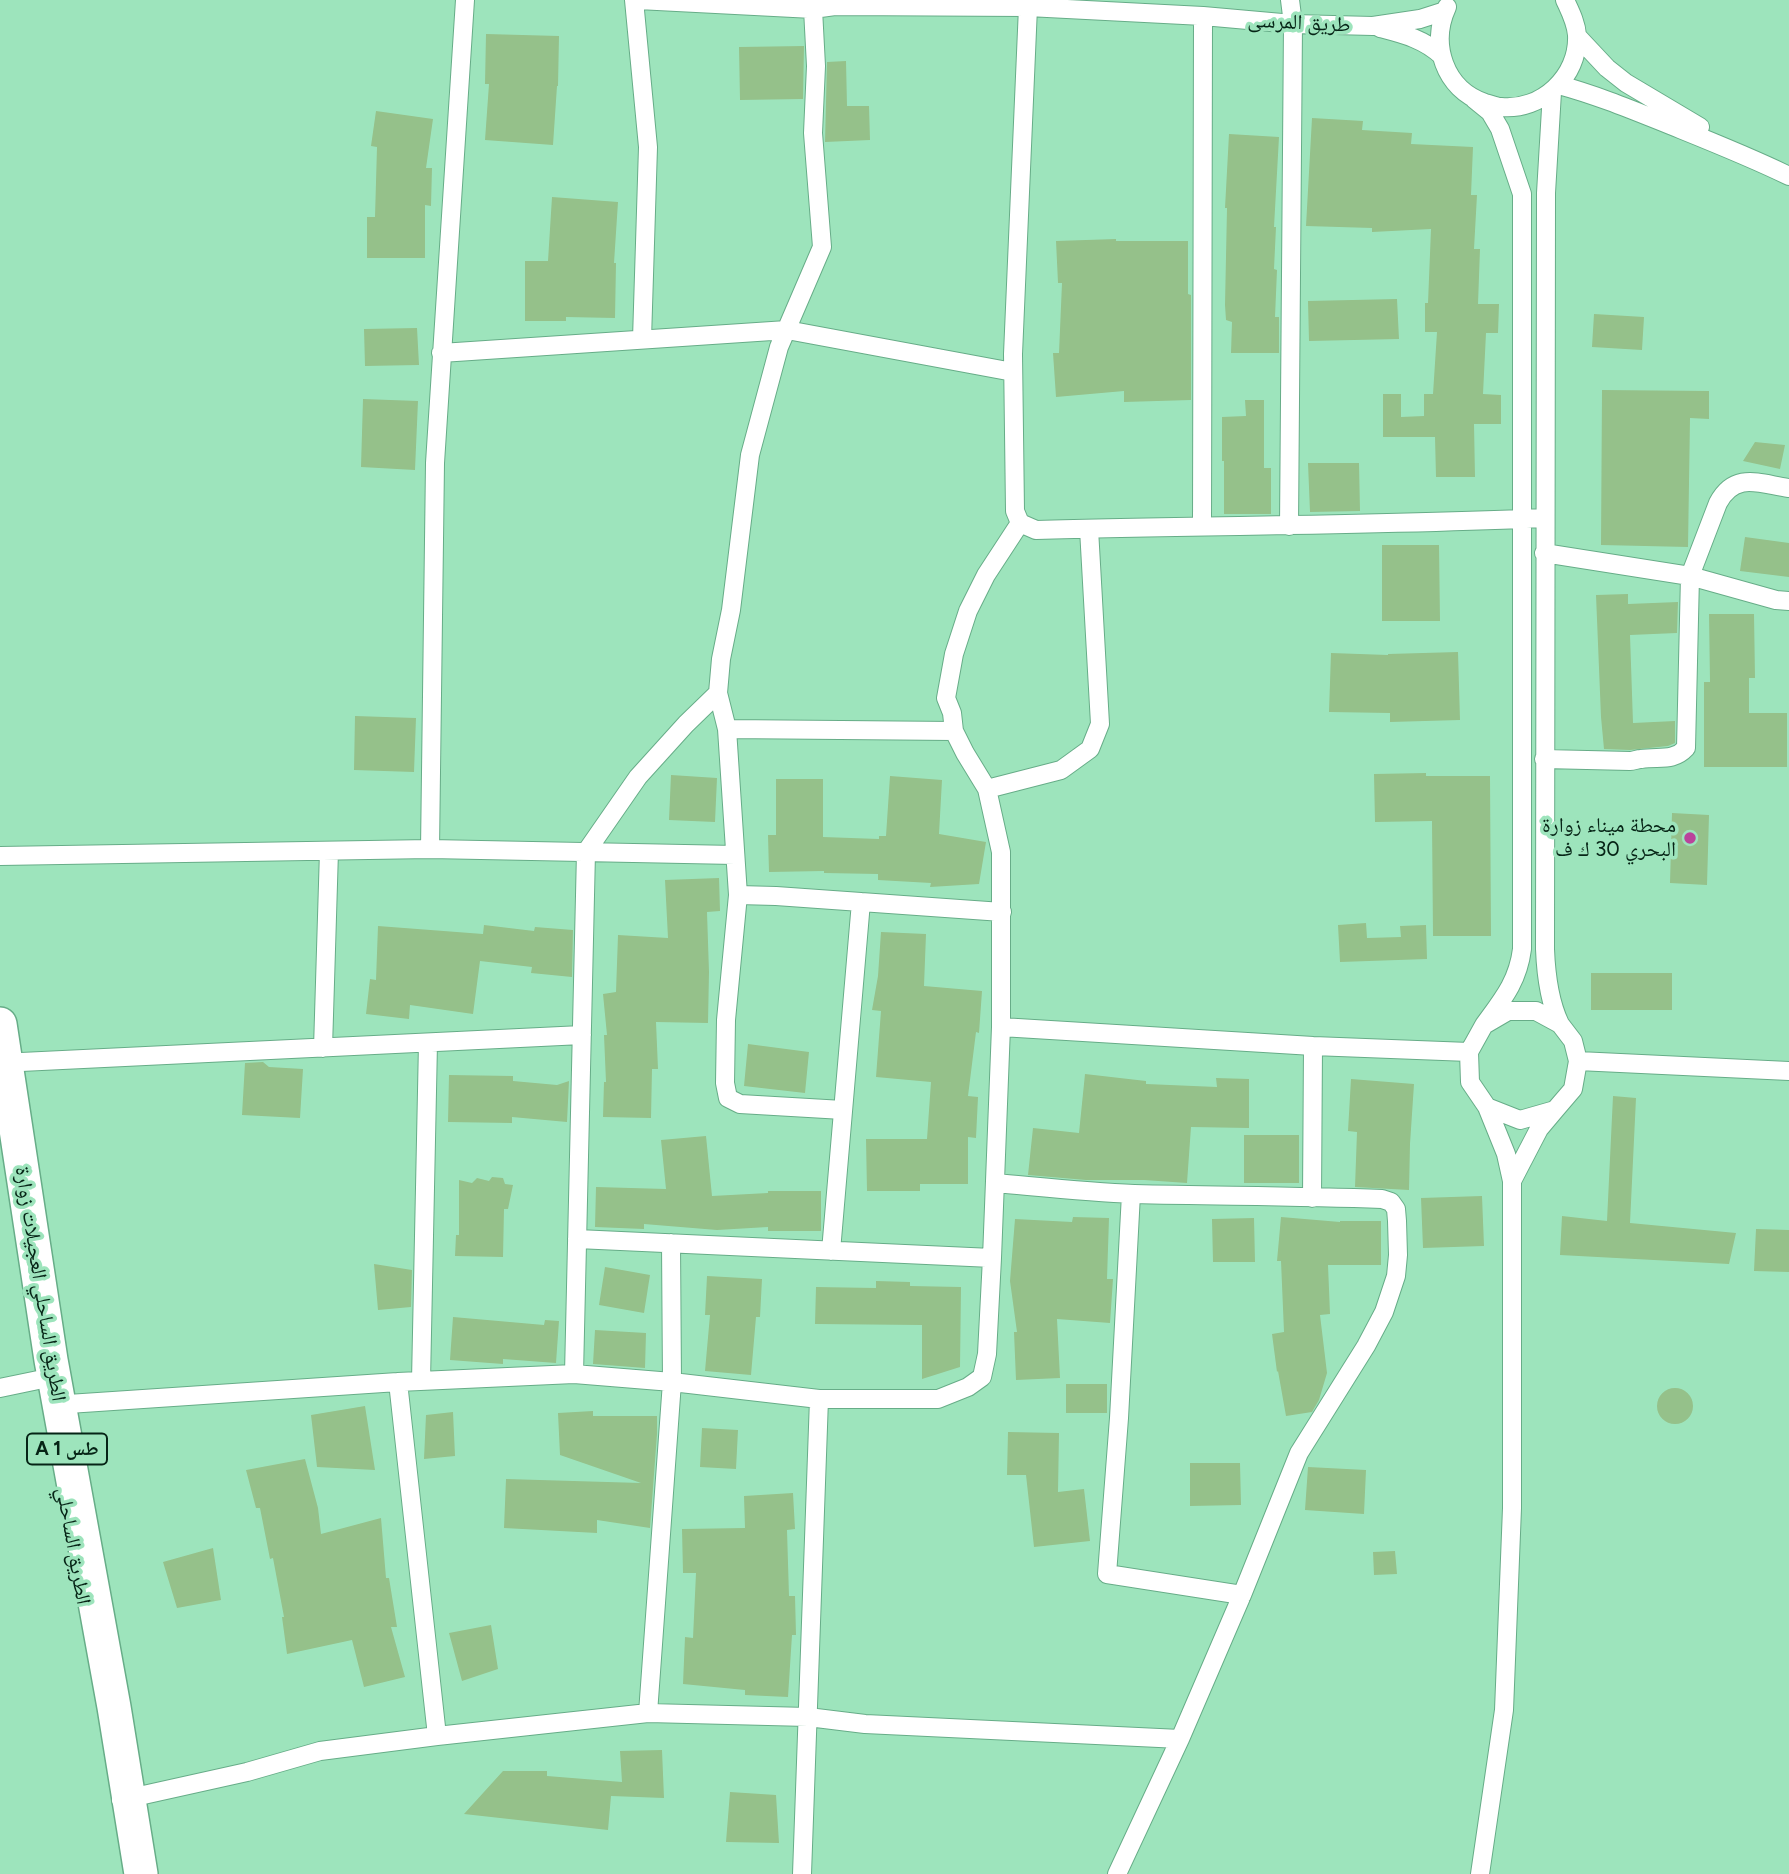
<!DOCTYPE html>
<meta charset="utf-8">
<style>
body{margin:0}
canvas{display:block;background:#9de4bc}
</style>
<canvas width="1789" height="1874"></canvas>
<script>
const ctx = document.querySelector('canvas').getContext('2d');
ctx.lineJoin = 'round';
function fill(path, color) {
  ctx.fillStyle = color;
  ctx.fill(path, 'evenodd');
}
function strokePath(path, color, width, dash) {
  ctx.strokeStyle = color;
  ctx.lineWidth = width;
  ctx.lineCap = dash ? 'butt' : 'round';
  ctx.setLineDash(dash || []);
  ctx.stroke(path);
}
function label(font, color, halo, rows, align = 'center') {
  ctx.font = font + ' Figtree,"Noto Naskh Arabic",sans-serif';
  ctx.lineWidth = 7;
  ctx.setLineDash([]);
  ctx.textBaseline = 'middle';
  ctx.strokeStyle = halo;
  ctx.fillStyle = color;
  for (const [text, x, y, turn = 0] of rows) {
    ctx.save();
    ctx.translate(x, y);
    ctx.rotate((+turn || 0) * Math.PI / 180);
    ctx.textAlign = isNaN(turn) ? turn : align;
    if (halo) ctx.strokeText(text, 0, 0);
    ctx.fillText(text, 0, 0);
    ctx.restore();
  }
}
fill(new Path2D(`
 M486 34 559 36 558 86H557L553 145 485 140 489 84H485Z
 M804 46 803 99 740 100 739 47Z
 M846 61 847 106H869L870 140 825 142 827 62Z
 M376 111 433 119 426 168H432L431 206 425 205V258H367V217H375L377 147 371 146Z
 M1312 118 1363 121 1362 130 1412 133 1411 144 1473 147 1471 195H1477L1474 249H1480L1478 304H1499L1498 333H1486L1483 394 1501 395V424H1474L1475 477H1436L1435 437H1383V394H1401V417L1424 416V394H1433L1437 332H1425V303H1428L1431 229 1372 232V228L1306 226Z
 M1229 134 1279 137 1274 227H1276L1274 269 1277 270 1275 317H1279V353H1231L1232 322 1226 320 1225 305 1227 208H1225Z
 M552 197 618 202 614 263H616L615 318 566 317V321H525V261H548Z
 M1116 239V241H1188V294L1191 295V400L1124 402V391L1056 397 1053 353H1059L1062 283H1058L1056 241Z
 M1397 299 1399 339 1309 341 1308 301Z
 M1594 314 1644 317 1642 350 1592 347Z
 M417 328 419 365 365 366 364 329Z
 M1602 390 1709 391V419L1690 418 1688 547 1601 545Z
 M363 399 418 401 415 470 361 467Z
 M1245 400H1264V468H1271V514H1224V461H1222V417L1246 416Z
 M1755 442 1785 445 1780 469 1743 461Z
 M1308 463H1359L1360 511 1310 512Z
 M1745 537 1789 543V577L1740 571Z
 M1382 545H1439L1440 621H1382Z
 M1628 594V604L1678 602 1677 633 1630 635 1633 723 1675 721V743L1668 746 1630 750 1604 749 1601 717 1596 595Z
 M1709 614H1754L1755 678H1749V713H1787V767H1704V682H1710Z
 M1458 652 1460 720 1390 722V713L1329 712 1331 653 1388 655V654Z
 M355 716 416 718 414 772 354 770Z
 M1426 773V776H1490L1491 936H1433L1432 821 1375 822 1374 774Z
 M671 775 717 778 715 822 669 820Z
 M890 776 942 780 939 834 986 842 979 884 930 887 931 883 878 880V874L824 873V871L769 872 768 835H776V779H823V837L879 839V836H886Z
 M1672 813 1709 815 1707 885 1670 883Z
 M719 878 720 911 707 912 709 972 708 1023 656 1022 658 1069H652L651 1118 603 1117 604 1082H606L604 1035H607L603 994 616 992 618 935 668 938 665 880Z
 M1366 923 1367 938 1401 937 1400 926 1426 925 1427 959 1340 962 1338 925Z
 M484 925 534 931 535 927 573 930 572 977 531 973 532 967 480 961 473 1014 410 1005 409 1019 366 1014 370 979 376 980 378 926 483 934Z
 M881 932 926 934 924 986 982 991 979 1033 976 1032 968 1096 978 1097 976 1138 968 1137V1184H920V1191H867L866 1139H927L931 1082 876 1077 881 1011 872 1010 878 976Z
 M1591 973H1672V1010H1591Z
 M748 1044 809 1052 805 1093 744 1086Z
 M263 1062 269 1067 303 1069 300 1118 242 1115 245 1063Z
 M1085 1074 1146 1081V1084L1217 1087 1216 1078 1249 1079V1128L1191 1127 1187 1183 1144 1180H1086L1028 1175 1033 1128 1079 1133Z
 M449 1075 513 1076V1081L557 1085 569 1081 567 1122 512 1117V1123L448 1122Z
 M1351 1079 1414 1084 1410 1144 1409 1190 1355 1187 1357 1132 1348 1131Z
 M1613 1096 1636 1098 1630 1223 1736 1233 1729 1264 1560 1255 1562 1216 1607 1221Z
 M1244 1135H1299V1183H1244Z
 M706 1136 712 1196 768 1193V1191H821V1231H768V1227L717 1230 644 1224V1229L595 1227 596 1187 666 1189 661 1140Z
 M492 1177 503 1178 505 1184 513 1185 508 1209H504L503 1257 455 1256 456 1235H459V1180L472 1183 477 1178 489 1181Z
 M1482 1196 1484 1246 1423 1248 1421 1198Z
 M1073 1217 1109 1218 1107 1279H1113L1110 1323 1057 1319 1060 1378 1016 1380 1014 1332H1017L1010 1281 1015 1219 1072 1222Z
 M1281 1217 1340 1222V1221H1381V1265H1328L1330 1314 1320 1315 1327 1373 1319 1400 1312 1412 1286 1416 1278 1371 1277 1372 1272 1334 1284 1332 1281 1261H1277Z
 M1254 1218 1255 1262H1213L1212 1219Z
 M1756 1229 1789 1230V1272L1754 1271Z
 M374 1264 412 1270 411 1307 378 1310Z
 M605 1267 650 1275 644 1313 599 1305Z
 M707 1276 762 1279 760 1317H756L751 1375 705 1371 710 1315H705Z
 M876 1281 910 1282V1286L961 1287 960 1367 922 1379V1325L815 1324 816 1287 876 1288Z
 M453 1317 544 1325 545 1320 559 1321 556 1363 503 1359V1364L450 1360Z
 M595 1330 646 1333 645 1368 593 1364Z
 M1066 1384H1107V1413H1066Z
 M1657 1406a18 18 0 1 1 36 0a18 18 0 1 1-36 0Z
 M365 1406 375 1470 317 1467 311 1415Z
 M593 1411V1416H657V1434L650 1528 597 1520V1533L504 1528 506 1479 641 1483 560 1455 558 1413Z
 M453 1412 455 1456 424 1459 426 1415Z
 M702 1428 738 1430 736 1469 700 1467Z
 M1008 1432 1059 1433 1058 1492 1084 1489 1090 1541 1034 1547 1026 1475H1007Z
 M305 1459 318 1508 321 1534 381 1518 386 1578H389L397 1627H391L405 1677 364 1687 352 1640 287 1654 282 1617H284L273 1558 270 1559 260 1508H256L246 1470Z
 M1190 1463H1240L1241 1505 1190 1506Z
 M1308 1467 1366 1470 1364 1514 1305 1510Z
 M793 1493 795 1529 787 1530 789 1596H795L796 1635H792L788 1697 745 1695V1690L683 1684 685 1637 693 1638 696 1573H683L682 1529 745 1528 744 1496Z
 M213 1548 221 1600 177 1608 163 1562Z
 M1395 1551 1397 1574 1374 1575 1373 1552Z
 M491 1625 498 1669 462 1681 449 1633Z
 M662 1750 664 1798 611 1796 608 1830 464 1814 503 1771H547V1776L622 1782 620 1751Z
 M730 1792 776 1795 779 1843 726 1842Z`), '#95c18a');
const street = new Path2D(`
 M634 0 648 147 642 339
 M638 0 813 9 835 6 1028 7 1203 16 1293 24 1373 26 1420 19 1445 11
 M1028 7 1013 354 1015 511 1020 523 1036 530C1205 525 1375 526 1544 518
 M1447 7C1430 44 1444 89 1485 103 1490 104 1496 107 1501 107 1541 111 1579 77 1577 35 1576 22 1570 11 1565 0
 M813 9 816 66 813 133 822 247 779 347 750 455 731 610 721 659 718 693 727 729 738 895 726 1020 725 1083 728 1098 740 1104 843 1110
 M1380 28C1403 34 1424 39 1442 56
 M1577 36 1607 68 1626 83 1700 127
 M1559 85C1596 95 1630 109 1665 123 1707 140 1748 156 1789 176
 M1552 92 1546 193 1545 949C1546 975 1549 1001 1560 1024
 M1474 99 1490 112 1500 129 1522 194V949C1518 981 1503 999 1484 1025
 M441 353 787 330 1013 372
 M1202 526 1203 16
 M1289 526 1293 24 1290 0
 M1544 553 1690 576 1776 600 1789 601
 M727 729 954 731
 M1544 759 1630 761C1634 761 1637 759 1641 759 1659 756 1673 762 1686 748L1690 576 1718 503C1735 471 1760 484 1789 488
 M987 789 1061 770 1090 749 1100 724 1089 529
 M430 849 735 855
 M0 856 430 849 435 463 465 0
 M738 895 776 896 1002 912
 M1001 1027 1313 1046 1469 1052
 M323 1048 329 851
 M1578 1061 1789 1071
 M0 1063 582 1035
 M1512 1181 1539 1129 1555 1110 1573 1089 1578 1061 1573 1041 1560 1024 1536 1011H1508L1484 1025 1469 1052 1470 1082 1487 1107 1520 1120 1555 1110
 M995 1183C1041 1187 1088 1192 1134 1194 1217 1196 1299 1196 1382 1199L1391 1202 1396 1209 1397 1221 1398 1255 1396 1276 1384 1312 1366 1346 1299 1453 1242 1595 1180 1739 1117 1874
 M1131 1194 1119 1418 1107 1574 1242 1595
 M1312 1198 1313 1046
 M577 1239 992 1258
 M831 1251 861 902
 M574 1374 586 852 638 777 686 724 718 693
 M421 1381 428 1043
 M398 1382 437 1736
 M0 1388 43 1379
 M53 1405 398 1382 574 1374 672 1382 819 1399H938L968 1387 982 1377 987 1354 992 1258 1001 1027V852L987 789 965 753 954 731 952 713 946 698 954 654 968 611 986 575 1020 523
 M648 1713 672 1382 671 1243
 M121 1800 247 1772 320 1751 437 1736 648 1713 808 1717 865 1724 1180 1739
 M802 1874 819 1399
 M1480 1874 1504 1710 1512 1508V1181L1506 1154 1487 1107`);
const highway = new Path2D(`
 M0 1024 51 1360 114 1707 141 1874`);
strokePath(street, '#67ad88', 20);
strokePath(highway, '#67ad88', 36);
strokePath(street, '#fff', 18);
strokePath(highway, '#fff', 33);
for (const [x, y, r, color] of [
 [1690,838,7,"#ba449b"]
]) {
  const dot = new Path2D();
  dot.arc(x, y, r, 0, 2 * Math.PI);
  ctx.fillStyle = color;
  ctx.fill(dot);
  strokePath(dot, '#9de4bc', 2.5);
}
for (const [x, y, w] of [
 [67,1449,80]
]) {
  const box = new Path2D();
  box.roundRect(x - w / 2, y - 15.5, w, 31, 5);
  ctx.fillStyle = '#9de4bc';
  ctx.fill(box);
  strokePath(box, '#062416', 2);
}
label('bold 19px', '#062416', null, [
 ["A 1 طس",67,1449]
]);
label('21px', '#062416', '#9de4bc', [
 ["طريق المرسى",1299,23,3],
 ["الطريق الساحلي العجيلات زوارة",40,1284,81],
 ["الطريق الساحلي",73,1546,80]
]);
label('21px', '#062416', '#9de4bc', [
 ["محطة ميناء زوارة",1676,826],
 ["البحري 30 ك ف",1676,850]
], 'right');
</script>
